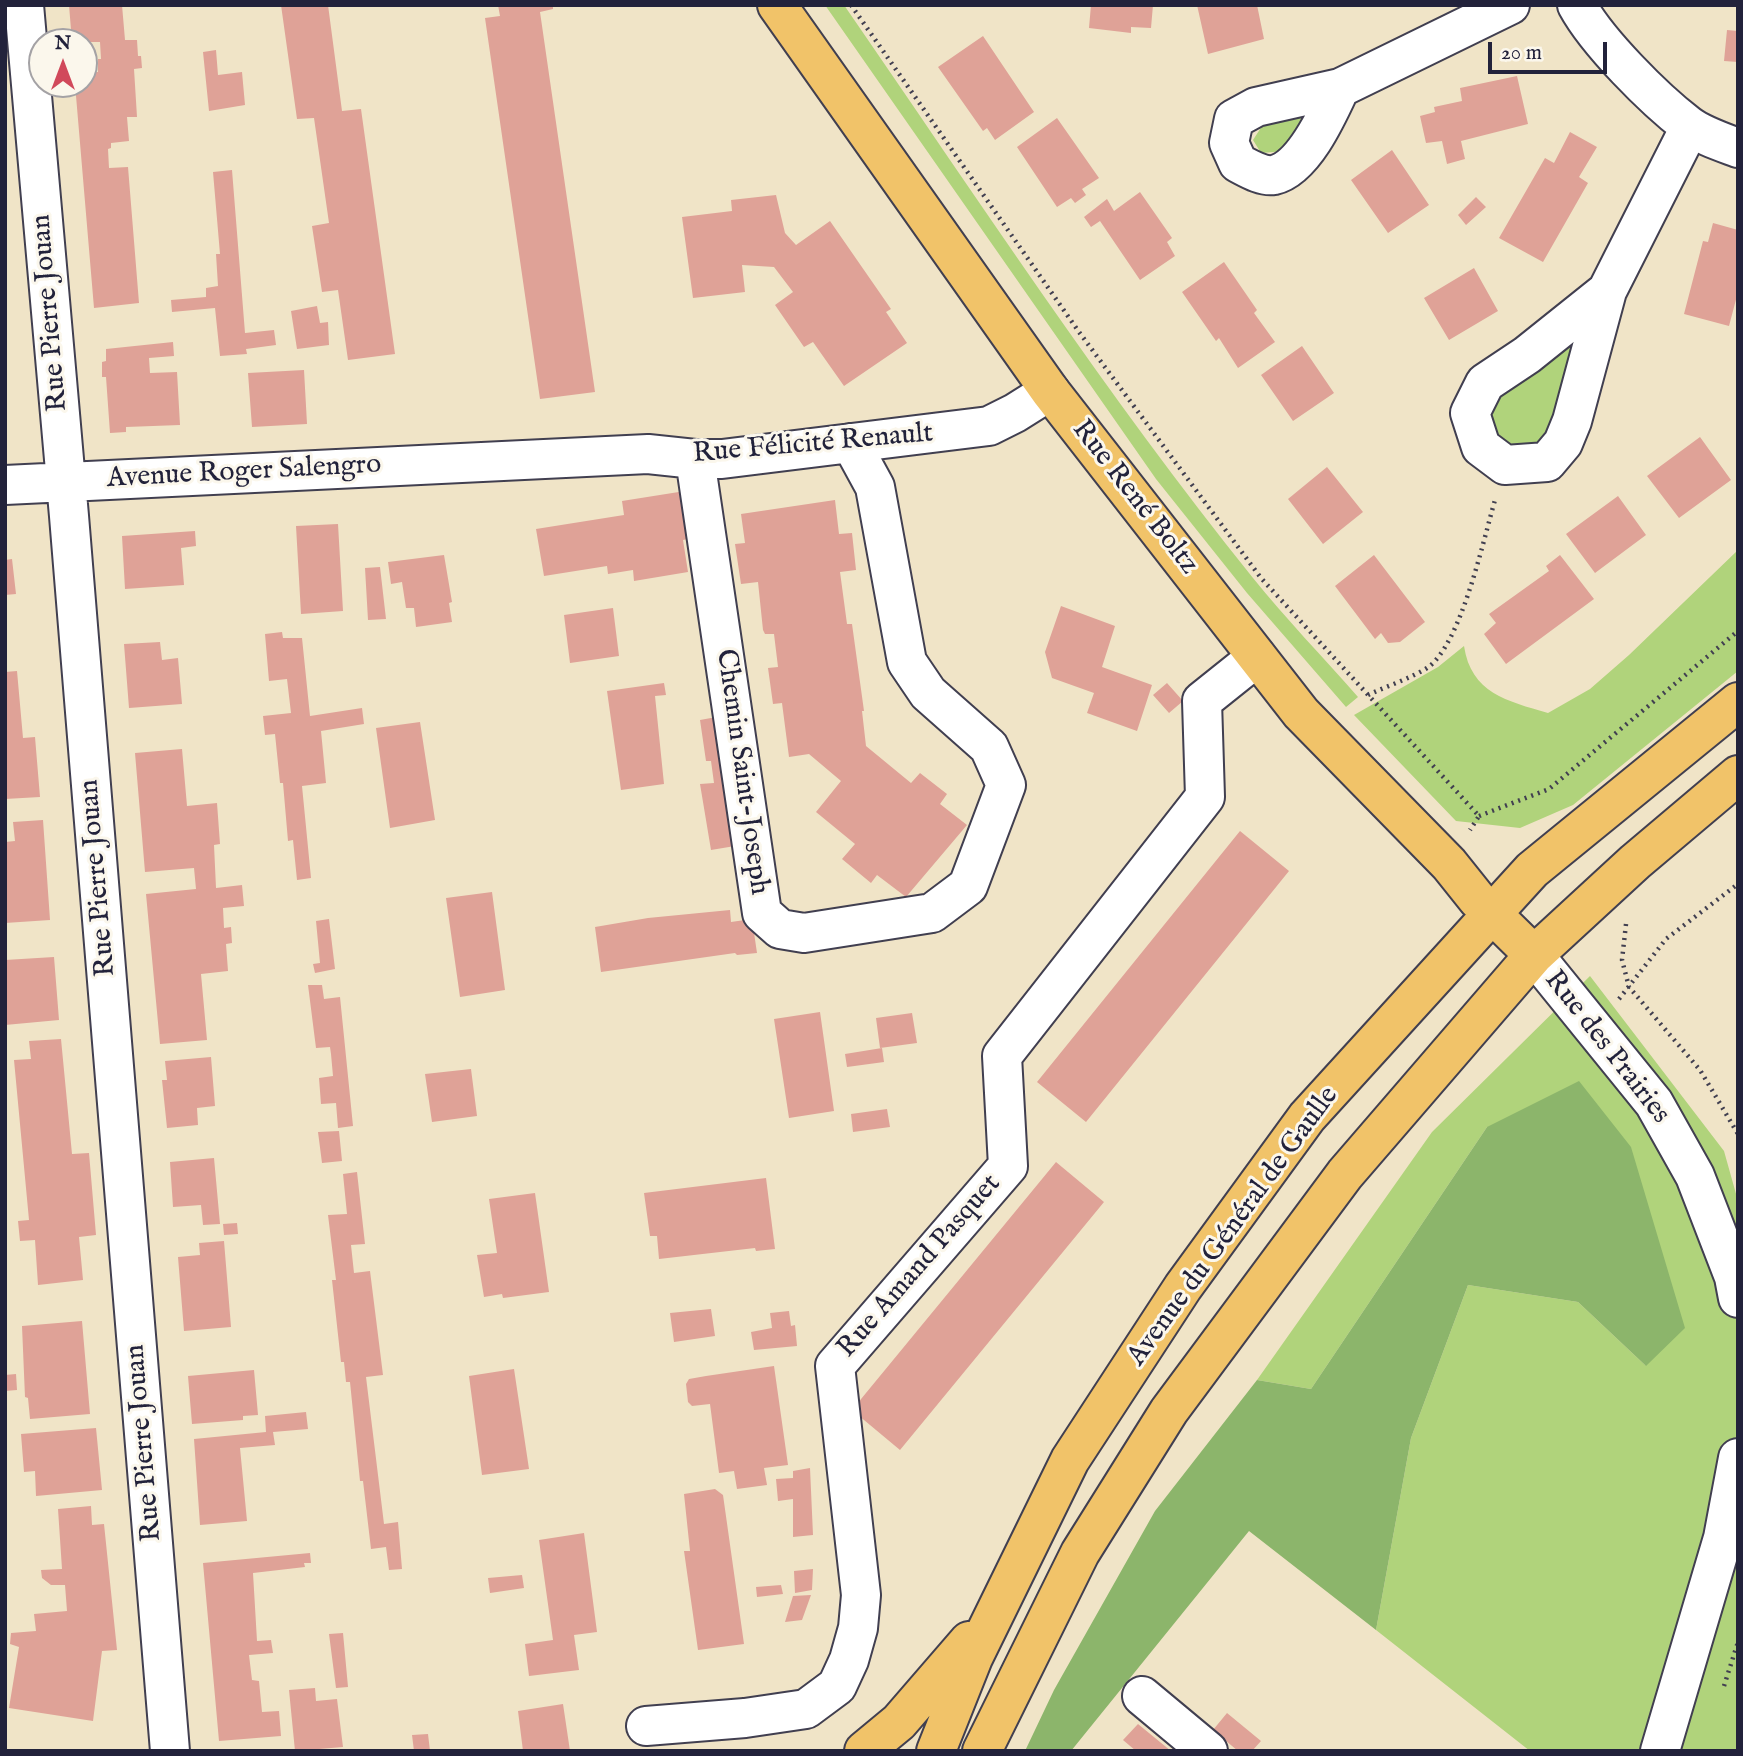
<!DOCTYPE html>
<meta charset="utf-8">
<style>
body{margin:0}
#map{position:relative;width:1743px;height:1756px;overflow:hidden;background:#f0e4c7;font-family:"IM FELL English",serif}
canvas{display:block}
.frame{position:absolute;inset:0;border:7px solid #22223b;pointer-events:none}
.north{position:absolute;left:28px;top:28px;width:70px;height:70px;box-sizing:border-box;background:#fbf7ec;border:2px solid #a4a2a5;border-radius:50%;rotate:0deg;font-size:19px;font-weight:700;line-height:28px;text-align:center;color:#22223b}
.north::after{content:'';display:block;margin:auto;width:24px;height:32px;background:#d1495b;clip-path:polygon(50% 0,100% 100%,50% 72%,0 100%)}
.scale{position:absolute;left:1488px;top:42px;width:119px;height:32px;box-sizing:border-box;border:4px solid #22223b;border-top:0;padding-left:9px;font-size:21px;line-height:24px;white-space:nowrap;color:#22223b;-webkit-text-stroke:5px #fbf7ec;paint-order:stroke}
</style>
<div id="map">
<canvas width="1743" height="1756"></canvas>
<div class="frame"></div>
<div class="north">N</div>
<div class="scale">20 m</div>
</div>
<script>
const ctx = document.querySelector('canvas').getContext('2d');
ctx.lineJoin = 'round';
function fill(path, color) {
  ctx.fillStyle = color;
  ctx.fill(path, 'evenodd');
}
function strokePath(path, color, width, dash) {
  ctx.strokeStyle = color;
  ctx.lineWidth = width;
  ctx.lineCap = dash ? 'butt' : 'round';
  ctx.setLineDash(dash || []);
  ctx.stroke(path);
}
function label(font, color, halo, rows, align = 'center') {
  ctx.font = font + ' "IM FELL English",serif';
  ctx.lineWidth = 6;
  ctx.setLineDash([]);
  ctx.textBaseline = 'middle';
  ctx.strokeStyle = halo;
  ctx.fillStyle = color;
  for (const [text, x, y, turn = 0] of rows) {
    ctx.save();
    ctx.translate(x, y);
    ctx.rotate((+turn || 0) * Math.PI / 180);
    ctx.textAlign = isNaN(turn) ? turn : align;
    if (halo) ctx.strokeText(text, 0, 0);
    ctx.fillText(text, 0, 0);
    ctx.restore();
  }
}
fill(new Path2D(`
 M825 5H844C977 198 1106 395 1253 578 1286 619 1323 657 1358 697L1346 707 1247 593 1156 479Z
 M1316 109 1286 151 1261 153 1253 140 1264 123Z
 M1566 345 1575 347 1555 425 1539 448 1512 446 1494 435 1489 415 1497 394Z
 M1738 550V671L1573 805 1520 828 1456 821 1354 715 1438 667 1464 646C1471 693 1507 701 1548 713L1590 689 1629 655Z
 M1590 976 1724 1151 1738 1201V1751H1530L1376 1630 1411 1438 1468 1285 1578 1302 1646 1366 1487 1127 1311 1389 1257 1380 1432 1132Z`), '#b0d37b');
fill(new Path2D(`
 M1579 1081 1631 1147 1685 1328 1646 1366 1578 1302 1468 1285 1411 1438 1376 1630 1249 1531 1071 1751H1025L1054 1690 1155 1511 1257 1380 1311 1389 1487 1127Z`), '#8cb56b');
fill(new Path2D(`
 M69 5H122L125 40H137L138 56H141L142 68 134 69 137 117H127L129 141 111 143V148L108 149 109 168 128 167 139 303 94 308 75 84H84V73L98 72V59H101L100 42H72Z
 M281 5H328L342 111 361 109 395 354 348 360 338 290 322 292 312 226 329 223 314 118 297 119Z
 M498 5H553V9L540 12 595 392 540 399 485 18 500 16Z
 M1091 5H1153L1151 28 1131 27V33L1089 28Z
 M1197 5H1257L1264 39 1208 54Z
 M1727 30 1738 31V62L1724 61Z
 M983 36 1034 112 995 140 987 128 983 131 938 67Z
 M216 50 218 75 242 72 245 105 209 111 203 52Z
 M1517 76 1528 124 1461 141 1465 159 1447 164 1442 141 1426 143 1420 116 1435 112 1434 107 1462 101 1460 88Z
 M1057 118 1099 178 1082 189 1086 195 1075 203 1071 198 1057 207 1017 147Z
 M1570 132 1597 147 1579 177 1588 183 1543 262 1499 238 1545 158 1554 163Z
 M1392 150 1429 205 1388 233 1351 180Z
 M232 170 245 333 274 330 276 345 246 349 247 354 220 356 215 308 172 312 171 300 206 297V288L218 286 216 254H220L213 172Z
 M1140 192 1172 238 1167 242 1175 256 1140 280 1100 221 1091 227 1084 217 1107 199 1114 211Z
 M776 195 785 233 796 245 830 221 891 309 886 312 907 343 844 386 813 342 804 347 775 305 793 292 774 267 742 265 745 292 693 298 682 217 732 211 731 200Z
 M1476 197 1486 207 1466 225 1458 215Z
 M1713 223 1738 230V292L1729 326 1684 314 1703 241 1708 242Z
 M1224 262 1257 310 1254 313 1275 342 1238 368 1219 338 1216 341 1182 292Z
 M1474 268 1498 311 1449 340 1424 298Z
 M317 306 320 323 328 322 329 345 297 349 291 311Z
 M173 342 174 356 149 358 150 373 177 372 180 425 126 427V432L110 433 106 377H102V362L106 361V349Z
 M1302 346 1334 393 1293 421 1261 375Z
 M304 370 307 424 252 427 248 373Z
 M1700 437 1731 480 1679 518 1647 476Z
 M1327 467 1363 512 1323 544 1288 499Z
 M685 491 692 538 683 540 688 572 634 581 633 570 608 574 607 566 544 576 536 529 624 515 622 501Z
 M1618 496 1646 535 1595 573 1566 534Z
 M835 500 839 534 852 533 856 570 840 572 847 624H852L864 711H862L866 746 911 783 920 773 947 794 940 804 967 825 906 897 877 875 871 883 842 859 855 844 816 812 841 781 809 754 789 757 782 703 773 704 768 668 778 667 774 634H765L763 630 758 582 741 584 735 544 745 543 741 514Z
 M338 524 343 611 301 614 296 526Z
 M195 531 196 546 181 548 184 585 125 589 122 536Z
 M444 555 452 602 449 603 452 622 416 627 414 608H406L402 582 391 584 388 562Z
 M1374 555 1425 622 1400 642 1388 643 1381 633 1375 639 1335 586Z
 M1560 555 1594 599 1506 664 1484 634 1496 623 1489 614 1549 571 1546 566Z
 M12 559 16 594 5 595V560Z
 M380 567 386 619 368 620 365 568Z
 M1061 606 1115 626 1102 667 1152 685 1137 731 1087 713 1094 693 1052 678 1045 652Z
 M613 608 619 656 570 663 564 615Z
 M282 632 283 638H302L310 716 362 708 364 724 321 731 326 783 302 786 311 878 297 880 293 840 288 841 283 783H280L275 734 265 735 263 716 291 713 287 679 269 681 265 634Z
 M160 642 162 660 178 658 182 704 129 708 124 644Z
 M17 671 23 738 35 737 40 797 5 799V672Z
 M664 683 666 695 655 696 664 784 621 790 607 691Z
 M1167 683 1183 701 1169 713 1153 695Z
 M722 716 741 845 711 850 700 784 714 783 711 761H706L700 720Z
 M420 722 435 820 390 828 376 728Z
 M182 749 187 806 217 803 220 844 214 845 216 888 242 885 244 906 223 908 224 928 231 927 232 943 226 944 228 971 201 974 207 1040 160 1044 146 894 196 889 194 868 145 872 135 753Z
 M43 820 50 920 5 923V842L15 841 13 822Z
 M1240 831 1289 871 1086 1122 1037 1082Z
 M492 892 505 990 460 997 446 898Z
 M730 910 731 922 752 919 757 953 737 955 735 953 601 972 595 927 648 918Z
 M329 919 335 969 315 973 313 964 320 963 316 921Z
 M54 957 59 1020 5 1025V960Z
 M308 985H322L324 999 340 997 353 1126 338 1128 336 1103 321 1104 319 1078 333 1076 331 1054 330 1047 316 1048Z
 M820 1012 834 1111 789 1118 774 1019Z
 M912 1013 917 1043 880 1048 876 1018Z
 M61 1039 72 1154 89 1153 96 1235 79 1237 83 1280 38 1285 35 1240 20 1241 18 1221 29 1220 14 1060 31 1059 29 1041Z
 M882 1048 884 1062 847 1067 845 1054Z
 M211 1057 215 1106 197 1108 198 1125 167 1128 162 1080H167L165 1061Z
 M471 1069 477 1116 432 1122 425 1074Z
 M887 1109 890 1127 853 1132 851 1114Z
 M339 1131 342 1161 322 1163 318 1132Z
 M214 1158 220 1224 203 1225 201 1205 173 1207 170 1162Z
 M1056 1162 1104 1202 900 1450 852 1410Z
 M357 1172 365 1244 351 1245 354 1273 370 1271 383 1375 366 1377 384 1524 398 1522 402 1569 389 1570 386 1547 371 1549 363 1481H360L350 1382H346L344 1362H341L332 1280H336L328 1215 347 1214 343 1174Z
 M766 1178 775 1249 756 1251 755 1248 659 1259 657 1236H650L644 1193Z
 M535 1193 549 1292 503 1298 502 1294 484 1297 477 1255 497 1253 489 1199Z
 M237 1223 238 1234 224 1235 223 1224Z
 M224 1241 231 1327 184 1331 178 1257 200 1255 199 1243Z
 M711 1309 715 1336 674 1342 670 1313Z
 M789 1311 791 1326 795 1325 797 1346 754 1350 751 1332 772 1328 770 1313Z
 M82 1321 90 1414 30 1419 28 1398 25 1397 22 1326Z
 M774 1366 788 1465 764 1468 767 1485 737 1489 734 1471 719 1473 710 1404 692 1406 688 1402 686 1384 689 1379 706 1376Z
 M514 1369 529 1469 482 1475 469 1376Z
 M254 1370 258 1415 243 1416V1420L192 1424 188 1376Z
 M16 1374 17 1390 5 1391V1375Z
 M306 1412 308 1429 273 1432 275 1445 240 1448 247 1521 200 1525 194 1439 266 1432 265 1416Z
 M96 1428 102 1490 36 1496 35 1471 24 1472 21 1434Z
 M810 1468 813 1535 793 1537V1499L778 1501 776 1479 793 1478V1471Z
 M715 1489 723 1495 744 1644 698 1650 684 1551H690L684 1494Z
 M91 1506 92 1525 104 1524 117 1650 102 1651 93 1721 9 1708 19 1647 10 1644 11 1633 36 1631 34 1614 67 1611 65 1585H51L42 1578 41 1570 62 1569 58 1509Z
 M584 1533 597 1632 574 1635 579 1670 529 1676 525 1644 553 1640 539 1540Z
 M310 1553 311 1563H304L305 1567 253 1573 257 1641 271 1640 273 1653 249 1655 252 1680 259 1681 262 1712 279 1711 281 1736 219 1741 203 1563Z
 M813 1569 812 1590 795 1593 794 1571Z
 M522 1575 524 1588 490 1593 488 1578Z
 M781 1585 783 1594 757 1597 756 1587Z
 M811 1595 802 1620 785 1622 793 1596Z
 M343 1633 348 1687 336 1688 329 1634Z
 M315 1688 316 1701 337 1699 343 1747 295 1751 289 1690Z
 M563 1704 570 1751H523L518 1711Z
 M1227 1713 1261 1741 1252 1751H1238L1213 1730Z
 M1138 1724 1171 1751H1136L1123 1740Z
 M428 1734 430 1751H414L412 1735Z`), '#dfa297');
const minor = new Path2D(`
 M24 5 69 516 170 1751
 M1577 5C1597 42 1654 99 1688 125 1701 135 1722 142 1738 148
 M1340 88C1328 114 1304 168 1274 175 1262 177 1248 168 1238 163L1229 143 1234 119 1256 107 1340 88 1510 5
 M1607 291 1527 355 1485 383 1470 413 1481 447 1505 465 1547 462 1563 443 1572 421 1607 291 1690 127
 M695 459 762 913 780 929 804 933 932 913 968 886 1006 785 989 747 928 693 907 662 875 487 851 443
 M5 485 648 454 695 459H722L989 426 1015 413 1050 391
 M1534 955 1654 1103 1695 1176 1734 1277 1738 1298
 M1142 1696 1208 1751
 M646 1726 745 1718 806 1709 837 1686 849 1660 858 1628 861 1595 835 1366 1008 1166 1002 1056 1205 797 1202 701 1257 657
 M1660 1751 1723 1538 1738 1458`);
const major = new Path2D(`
 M777 5 1050 391 1301 713 1449 864 1477 899 1534 955
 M864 1751 899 1722 969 1641
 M936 1751 973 1658 1070 1460 1183 1287 1307 1117 1532 870 1738 702
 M982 1751 1080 1553 1169 1411 1345 1174 1534 955 1635 862 1738 775`);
strokePath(minor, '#413f50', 42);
strokePath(major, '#413f50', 42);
strokePath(new Path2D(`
 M851 5 1079 332 1261 578 1479 816 1470 830
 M1368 695C1387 686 1409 679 1427 668 1461 645 1483 541 1495 500
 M1479 816 1549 789 1738 631
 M1626 924 1622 960 1629 987 1700 1070 1738 1134
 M1619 999 1666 939 1738 884
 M1724 1686 1738 1642`), '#413f50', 4.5, [2, 5]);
strokePath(minor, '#fff', 38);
strokePath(major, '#f1c369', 38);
label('28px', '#22223b', '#fbf7ec', [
 ["Rue Pierre Jouan",51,313,-95],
 ["Rue Félicité Renault",813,445,-5],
 ["Avenue Roger Salengro",244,473,-3],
 ["Rue René Boltz",1134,498,52],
 ["Chemin Saint-Joseph",741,772,82],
 ["Rue Pierre Jouan",99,878,-95],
 ["Rue des Prairies",1606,1048,52],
 ["Avenue du Général de Gaulle",1234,1227,-54],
 ["Rue Amand Pasquet",920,1267,-49],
 ["Rue Pierre Jouan",145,1443,-95]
]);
</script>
